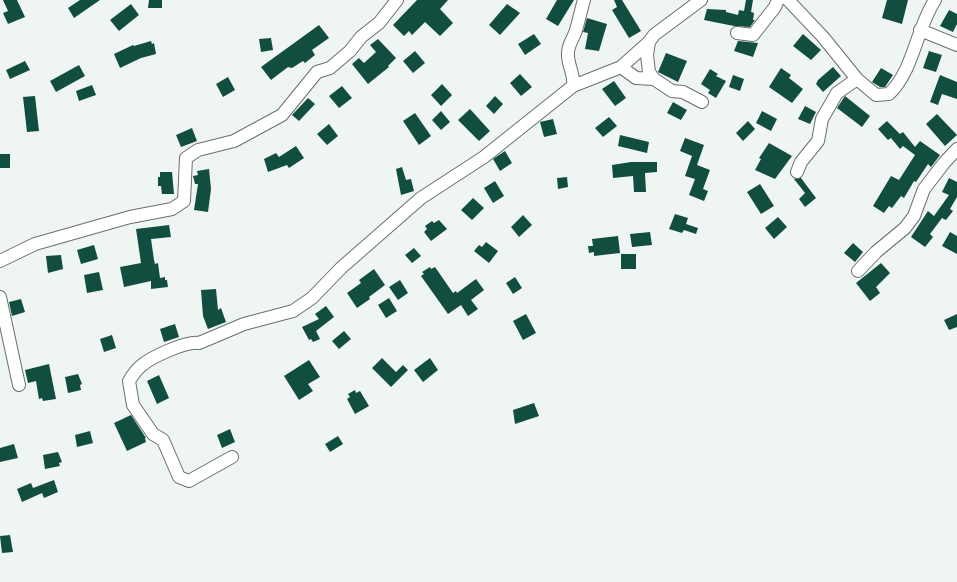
<!DOCTYPE html>
<style>
body{margin:0}
canvas{display:block;background:#eff5f3}
</style>
<canvas width="957" height="582"></canvas>
<script>
const ctx = document.querySelector('canvas').getContext('2d');
ctx.lineJoin = 'round';
function fill(path, color) {
  ctx.fillStyle = color;
  ctx.fill(path, 'evenodd');
}
function strokePath(path, color, width, dash) {
  ctx.strokeStyle = color;
  ctx.lineWidth = width;
  ctx.lineCap = dash ? 'butt' : 'round';
  ctx.setLineDash(dash || []);
  ctx.stroke(path);
}
fill(new Path2D(`
 M3 0H17L25 17 8 24 3 13 8 11Z
 M80 0H100L74 18 68 8Z
 M149 0H162V8H148Z
 M417 0H448L440 9 453 23 440 36 425 22 412 35 409 31 404 36 393 25Z
 M557 0H574L558 26 546 19Z
 M614 0H622L641 31 629 38 612 10 617 7Z
 M746 0H753L751 12 754 13 753 20H755L750 27 734 26 704 20 707 9 726 10V12L738 15 739 10 744 11Z
 M887 0H908L902 24 882 18Z
 M131 4 139 15 119 31 110 20Z
 M507 4 520 13 500 35 489 25Z
 M949 10 957 14V24L953 32 940 26Z
 M587 18 607 24 599 51 585 49 588 33 583 32Z
 M319 25 329 38 312 50 315 55 305 63 303 61 292 68 288 67 271 80 261 67Z
 M534 34 541 44 525 55 518 44Z
 M803 34 821 50 811 60 793 46Z
 M271 38 273 50 261 52 259 39Z
 M378 39 396 58 388 66 389 67 368 84 352 64 359 58 364 63 376 52 370 45Z
 M151 41 152 44 154 43 156 54 141 58 120 68 114 54 133 45 134 46Z
 M738 41 758 43 753 57 734 51Z
 M415 51 425 63 413 73 403 61Z
 M929 51 942 55 936 72 923 68Z
 M666 53 687 61 678 82 658 72Z
 M25 61 30 70 10 79 6 70Z
 M79 65 85 76 56 92 50 81Z
 M833 67 841 76 823 92 816 84 818 80Z
 M781 68 791 75 789 78 803 89 792 103 769 87Z
 M881 68 893 75 885 87H880L872 82Z
 M710 69 718 74 716 76 726 81 716 98 708 93 710 90 701 84Z
 M520 74 532 87 521 96 510 83Z
 M733 75 744 79 740 91 729 87Z
 M940 75 957 82V99L942 94 938 105 930 102Z
 M228 77 235 90 223 97 216 84Z
 M614 81 626 98 615 106 602 89Z
 M442 84 452 95 441 106 431 95Z
 M92 85 96 95 79 101 76 91Z
 M342 86 352 98 339 108 329 96Z
 M35 96 39 131 27 132 23 97Z
 M495 96 503 104 494 114 486 106Z
 M845 96 870 116 862 127 837 108Z
 M308 98 315 104 299 121 292 115Z
 M673 102 687 110 681 120 667 113Z
 M805 106 816 112 810 124 798 119Z
 M470 109 490 131 479 141 458 120Z
 M441 111 450 122 441 130 432 120Z
 M762 111 777 119 771 131 756 123Z
 M415 113 431 136 419 145 403 121Z
 M937 114 957 135 945 146 926 124Z
 M609 117 617 126 603 137 595 128Z
 M553 119 557 134 544 137 540 122Z
 M748 121 755 129 743 141 736 133Z
 M887 121 900 134 903 132 915 147 920 141 940 155 931 167 928 164 916 182 914 181 904 198 901 196 892 208 889 206 884 213 873 206 891 176 899 180 915 155 903 146 900 149 891 138 888 140 878 129Z
 M329 124 338 136 327 145 317 134Z
 M192 128 197 141 181 147 176 135Z
 M620 135 649 142 647 153 618 146Z
 M685 138 704 145 697 165 710 170 703 189 708 191 704 201 689 195 695 179 685 176 692 156 680 151Z
 M769 143 792 156 775 179 755 170 761 159 759 158Z
 M296 146 304 158 289 168 287 165 268 172 264 159 276 153 279 157Z
 M505 151 512 163 500 171 493 159Z
 M0 154H10V168H0Z
 M631 162H657V172L645 173 646 192H634L633 176 613 178 612 165Z
 M402 167 406 180 411 179 414 191 401 195 396 169Z
 M209 169 211 189 208 212 194 210 198 184H195L193 176 198 175 197 171Z
 M160 172H172L174 194H162L161 186H158V177H160Z
 M567 177 568 187 558 189 557 178Z
 M801 178 816 198 805 207 799 199 805 193 794 179Z
 M949 178 957 182V197L950 209 953 211 946 220 942 218 930 234 933 237 925 247 911 237 928 211 934 216 949 195 942 192Z
 M495 181 504 196 493 203 484 188Z
 M760 184 774 206 761 214 747 192Z
 M473 198 484 208 472 220 461 210Z
 M675 214 688 218 686 224 698 228 696 234 684 230 682 233 669 229Z
 M523 215 532 225 519 237 511 227Z
 M778 217 787 227 774 239 765 228Z
 M439 220 447 229 431 241 424 232 427 229 425 226 432 221 434 223Z
 M169 225 171 237 151 239 154 260 155 264 158 263 160 278 165 277V280H167L168 287 151 289V281L124 287 120 267 141 263 136 229Z
 M650 232 652 245 632 247 630 234Z
 M950 232 957 236V254L942 246Z
 M618 236 620 253 594 256V252L589 253 588 246H593L592 239Z
 M486 242 498 251 489 263 474 251 479 245 482 247Z
 M853 243 863 252 855 262 844 253Z
 M94 245 98 259 81 264 77 250Z
 M414 248 421 256 412 263 405 255Z
 M621 254H636V269H621Z
 M61 255 63 269 48 273 46 256Z
 M881 263 890 273 876 287 880 293 870 301 856 283Z
 M430 267 431 269 435 267 453 293 456 291 457 293 476 279 484 290 471 300 478 309 468 316 461 305 448 314 421 276 424 274 422 272Z
 M374 269 385 285 369 297 370 299 357 308 347 293 361 283 359 280Z
 M99 272 103 290 87 293 84 275Z
 M515 277 522 288 513 294 506 283Z
 M400 280 408 293 398 300 389 287Z
 M216 289 218 310 221 308 226 322 208 329 203 316 201 290Z
 M389 298 397 311 386 318 378 305Z
 M21 299 25 312 12 316 9 302Z
 M326 306 334 317 316 331 320 339 313 342 311 339 309 340 302 327 319 319 315 314Z
 M526 314 536 333 523 340 513 321Z
 M957 314V327L949 330 944 320Z
 M175 324 179 337 164 342 160 329Z
 M344 331 351 339 339 349 332 341Z
 M112 335 116 348 104 352 100 339Z
 M382 358 396 372 403 365 408 370 391 387 372 368Z
 M430 358 438 370 423 382 414 370Z
 M309 360 320 377 308 384 313 391 299 400 284 376Z
 M49 364 56 399 43 401 42 398 39 399 36 381 28 383 25 370Z
 M78 374 82 384 80 385 81 390 68 393 65 377Z
 M159 375 169 398 157 404 147 381Z
 M355 390 356 393 360 391 369 406 355 414 347 399 350 397 348 394Z
 M534 403 539 416 515 424 513 410Z
 M131 415 146 438H145L146 442 127 451 114 423Z
 M230 429 235 442 222 448 217 435Z
 M90 431 93 443 77 447 75 435Z
 M338 436 343 444 330 452 325 444Z
 M14 444 18 458 0 462V448Z
 M58 452 62 462 59 463 60 466 45 469 43 455Z
 M54 480 58 492 44 498 42 493 22 502 17 489 31 483 33 488Z
 M10 535 13 552 2 553 0 536Z`), '#124e40');
const minor = new Path2D(`
 M701 0 654 35 649 42 647 55 649 72 654 79 672 91 683 92 702 102
 M788 0 823 37 857 79 876 95 889 94C914 70 916 29 935 0
 M920 30 957 45
 M737 33 753 35 775 7 778 0
 M621 67 636 78 654 79
 M573 86C575 75 567 64 568 53 568 44 574 38 576 30 579 20 581 10 584 0
 M797 172 801 162 818 141 822 119 837 93 857 79
 M0 261 35 244 130 217 172 209 184 201 186 158 198 150 234 141 282 115 317 72 330 68 350 51 361 37 379 23 397 0
 M858 271 876 252 905 228 914 216 924 189 944 163 957 149
 M0 297 19 385
 M232 457 189 481 179 477 163 440 153 434 133 405 129 381C132 376 136 370 141 366 151 357 186 341 199 343L244 324 293 311 312 298 341 268 421 198 484 157 573 86 621 67 649 42`);
strokePath(minor, '#6a6f6d', 14);
strokePath(minor, '#fff', 12);
</script>
